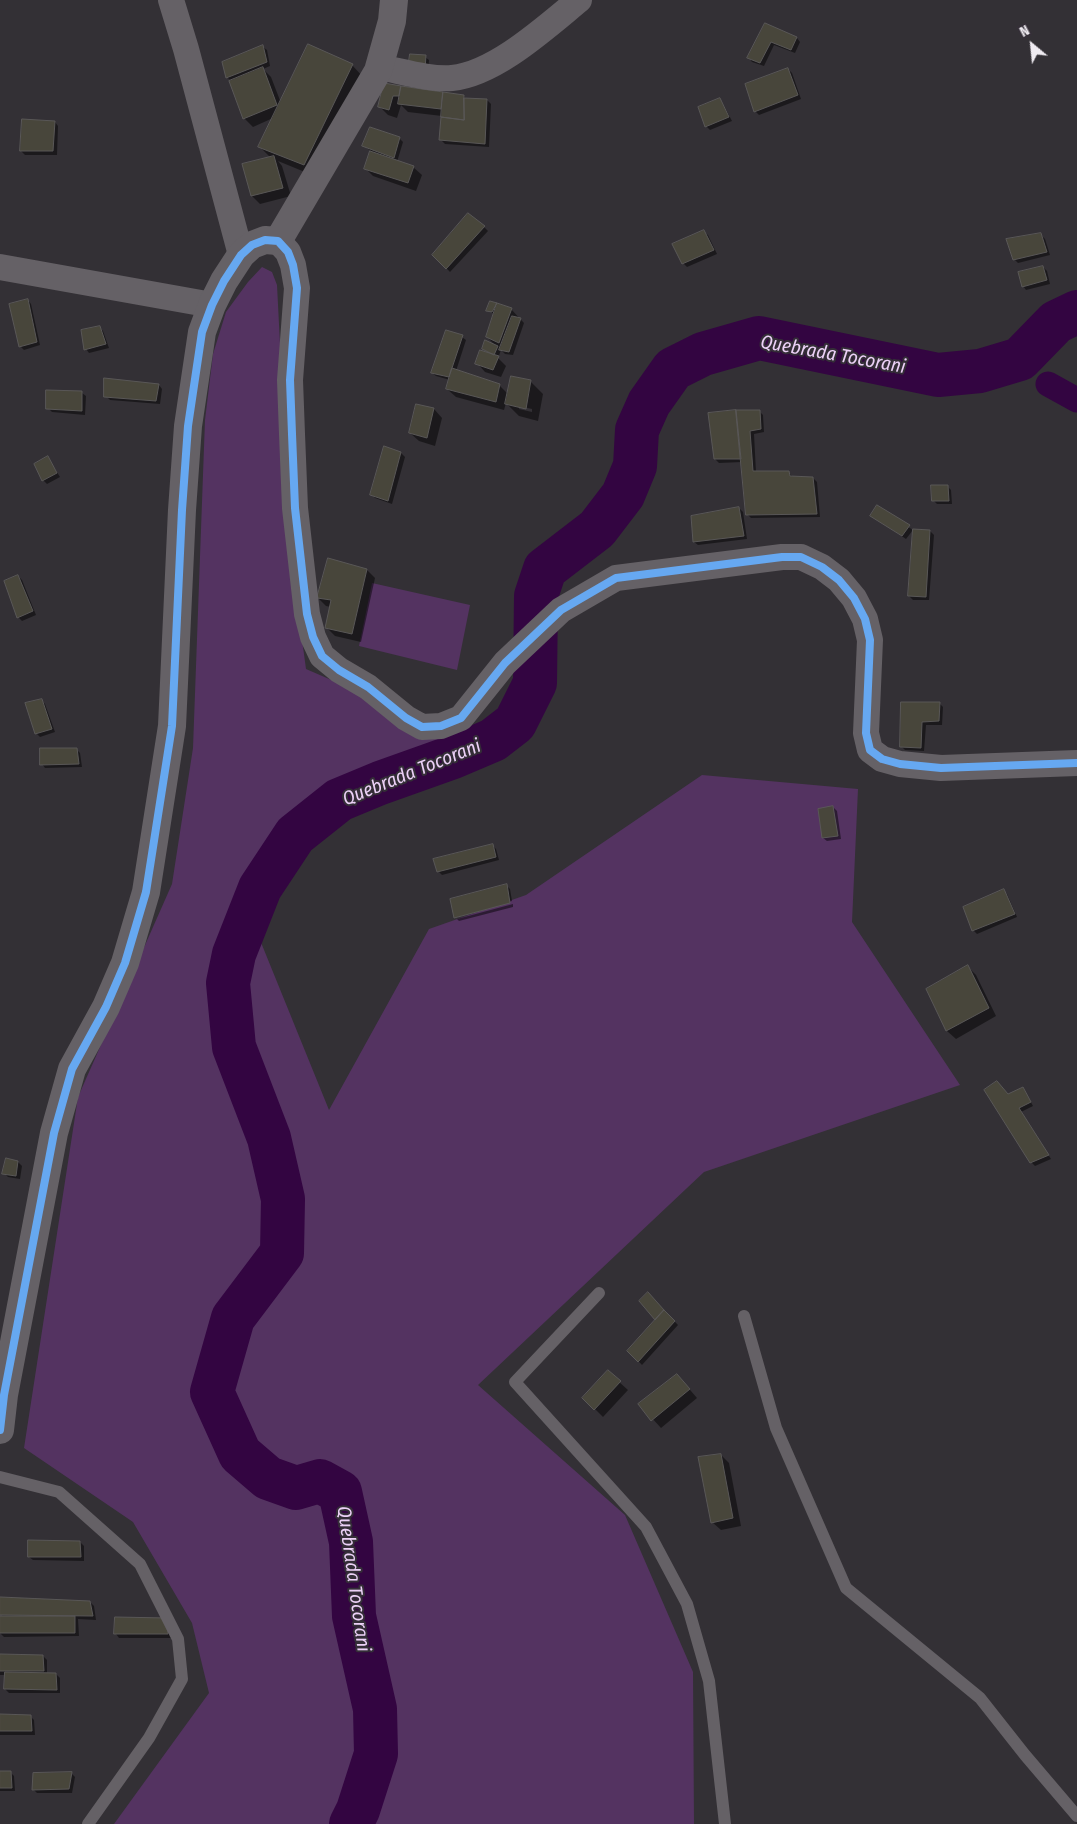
<!DOCTYPE html>
<style>
body{margin:0}
#map{position:relative;width:1077px;height:1824px;overflow:hidden;background:#333035;font-family:"Fira Sans Condensed",sans-serif}
canvas{display:block}
.north{position:absolute;left:1007px;top:20px;width:50px;height:50px;-webkit-text-stroke:4px #342e37;paint-order:stroke;rotate:332deg;font-size:14px;font-weight:700;line-height:20px;text-align:center;color:#efebf1}
.north::after{content:'';display:block;margin:auto;width:18px;height:22px;background:#efebf1;clip-path:polygon(50% 0,100% 100%,50% 72%,0 100%)}
</style>
<div id="map">
<canvas width="1077" height="1824"></canvas>
<div class="north">N</div>
</div>
<script>
const ctx = document.querySelector('canvas').getContext('2d');
ctx.lineJoin = 'round';
function fill(path, color) {
  ctx.fillStyle = color;
  ctx.fill(path, 'evenodd');
}
function strokePath(path, color, width, dash) {
  ctx.strokeStyle = color;
  ctx.lineWidth = width;
  ctx.lineCap = dash ? 'butt' : 'round';
  ctx.setLineDash(dash || []);
  ctx.stroke(path);
}
function label(font, color, halo, rows, align = 'center') {
  ctx.font = font + ' "Fira Sans Condensed",sans-serif';
  ctx.lineWidth = 4;
  ctx.setLineDash([]);
  ctx.textBaseline = 'middle';
  ctx.strokeStyle = halo;
  ctx.fillStyle = color;
  for (const [text, x, y, turn = 0] of rows) {
    ctx.save();
    ctx.translate(x, y);
    ctx.rotate((+turn || 0) * Math.PI / 180);
    ctx.textAlign = isNaN(turn) ? turn : align;
    if (halo) ctx.strokeText(text, 0, 0);
    ctx.fillText(text, 0, 0);
    ctx.restore();
  }
}
fill(new Path2D(`
 M262 267 272 272 277 285 291 558 306 669 479 744 406 769 365 787 321 822 286 874 260 940 329 1110 429 929 526 895 702 775 858 789 852 922 960 1085 704 1172 478 1385 625 1515 693 1672 694 1824H114L209 1693 192 1623 133 1522 24 1448 78 1097 172 884 193 748 205 420 213 354 226 312 248 282Z
 M372 583 470 605 457 670 359 646Z`), '#543361');
fill(new Path2D(`
 M765 25 797 38 800 42 795 53 774 45 764 66 752 62 749 58Z
 M263 47 267 50 270 66 263 69 271 77 281 103 352 65 364 78 317 177 278 161 282 166 291 196 260 204 252 196 271 158 260 147 273 118 253 127 244 118 231 81 227 77Z
 M425 57 429 60 428 73 413 72Z
 M788 69 792 73 801 99 759 115 755 111Z
 M385 85 464 96 467 100H487L491 104 489 147 445 144 441 140 442 116 408 112 401 105 397 118 388 115 380 107Z
 M720 100 723 104 732 121 710 130 706 126Z
 M55 122 58 126 57 155H25L21 151Z
 M399 138 403 142 397 162 413 167 422 175 416 191 373 176 365 168 371 151 364 146Z
 M484 227 488 231 450 272 434 255Z
 M704 232 708 235 717 254 687 267 683 263Z
 M1041 235 1045 239 1050 255 1018 263 1014 259Z
 M1043 267 1047 271 1050 284 1026 290 1023 286Z
 M28 300 31 304 40 345 24 350 20 346Z
 M490 303 511 309 524 323 513 355 505 354 501 350 498 358 506 366 501 377 485 372 477 363 488 354 483 349 497 347 487 337 495 315 488 310Z
 M99 327 103 331 109 348 89 353 86 349Z
 M462 337 466 340 456 371 499 385 508 394 530 381 543 394 538 421 519 416 506 403 504 410 456 397 447 389 450 380 436 376 432 373ZM519 406 532 409V412L519 409Z
 M159 385 162 389 160 404 110 400 106 396Z
 M82 393 86 396 85 415 52 412 48 408Z
 M417 406 434 409 442 418 435 446 419 441 410 433Z
 M759 411 763 415 764 432 754 434 756 472 789 473 793 477 813 478 817 482 820 517 751 518 747 514 742 462 719 463 715 459Z
 M385 448 401 453 405 457 392 504 375 498 372 494Z
 M48 458 60 477 47 484 43 480Z
 M947 486 951 490 952 504H937L933 500Z
 M877 507 913 530 906 539 872 516Z
 M739 508 743 512 747 539 698 545 694 542Z
 M914 531H930L934 535 929 600H913L909 596Z
 M367 570 375 578 361 642 335 636 327 628 331 607 326 606 318 598Z
 M18 576 22 580 36 615 22 621 18 617Z
 M41 700 45 704 55 732 40 737 36 733Z
 M902 703H939L943 707 942 725H926L924 751 905 750 901 746Z
 M76 749 80 753 82 767 45 768 42 764Z
 M833 807 837 811 841 839 827 841 823 838Z
 M492 845 496 849 499 860 442 875 438 871Z
 M507 886 510 889 512 901 455 918 452 900Z
 M1003 891 1007 894 1017 917 977 934 973 930Z
 M513 904V907L459 921 457 919Z
 M968 967 976 975 996 1016 956 1039 947 1031 928 990Z
 M1023 1088 1033 1106 1021 1112 1051 1159 1035 1166 1031 1162 1008 1095Z
 M7 1160 18 1162 22 1166 20 1179 8 1177 4 1173Z
 M648 1294 678 1325 642 1365 629 1351 657 1320Z
 M608 1372 628 1390 603 1417 584 1398Z
 M685 1384 697 1398 661 1428 640 1405Z
 M721 1455 729 1463 741 1526 721 1530 712 1522Z
 M80 1542 84 1546V1561L33 1560 29 1557Z
 M90 1602 94 1606 96 1620 78 1619 79 1636 4 1637 0 1633 3 1617 1 1614Z
 M170 1623 171 1638H119L116 1634Z
 M0 1655 43 1656 47 1660V1674H56L60 1678V1693H9L5 1689 6 1675H0Z
 M0 1715 30 1716 34 1720 35 1735H0Z
 M0 1772H10L14 1776 15 1791H0Z
 M71 1773 75 1777 72 1793H37L33 1789Z`), '#0007');
strokePath(new Path2D(`
 M1048 384 1077 400`), '#330541', 25);
strokePath(new Path2D(`
 M351 1824 358 1810 376 1754 375 1709 354 1616 351 1542 340 1492 320 1481 296 1488 268 1478 240 1454 212 1392 233 1318 282 1253 283 1199 269 1138 234 1047 228 983 234 954 260 888 295 835 339 800 380 783 453 757 493 740 515 723 535 683 536 596 545 569 597 529 623 495 635 466 637 430 649 403 673 369 703 354 759 338 938 375 980 371 1020 359 1056 322 1077 312`), '#330541', 44);
const building = new Path2D(`
 M765 23 797 37 791 50 771 42 760 63 747 58Z
 M308 44 353 64 304 165 258 147Z
 M263 45 267 62 226 78 222 62Z
 M410 54 426 55 425 70 408 69Z
 M263 67 277 105 243 119 229 81Z
 M788 68 798 95 754 112 745 84Z
 M384 83 401 86 399 96H393L389 110 378 107Z
 M401 86 443 92 441 109 398 104Z
 M443 92 464 95V120L441 117Z
 M464 98 487 99 485 144 439 140 441 117 464 120Z
 M720 98 729 117 705 127 698 107Z
 M22 119 55 121 53 151H20Z
 M370 127 400 137 394 158 362 146Z
 M370 151 414 166 408 183 364 169Z
 M274 156 283 188 251 196 242 164Z
 M468 213 485 226 446 269 432 255Z
 M704 230 714 250 682 264 672 244Z
 M1041 233 1047 252 1013 260 1006 239Z
 M1043 266 1047 280 1022 287 1018 272Z
 M28 299 37 342 19 347 9 304Z
 M490 301 497 303 492 312 486 311Z
 M497 303 512 308 499 343 486 337Z
 M512 316 521 318 509 352 499 350Z
 M100 326 106 344 84 350 81 330Z
 M446 330 463 335 449 377 431 373Z
 M485 340 498 346 494 355 482 349Z
 M480 350 499 356 493 370 475 364Z
 M452 368 500 384 496 402 446 389Z
 M511 376 531 380 526 409 505 404Z
 M104 378 159 384 156 401 104 397Z
 M46 390 82 391V411L46 409Z
 M416 404 434 408 427 438 409 433Z
 M736 410H760L761 429 750 431 753 471H789L790 476 813 477 817 514 746 515Z
 M736 410 741 459H714L708 413Z
 M384 446 401 452 388 501 370 495Z
 M48 456 57 473 42 481 34 464Z
 M931 485H948L949 501H932Z
 M877 505 910 525 902 536 870 516Z
 M739 507 744 536 693 542 691 516Z
 M913 529 930 530 926 597 908 596Z
 M328 558 367 569 352 634 325 628 331 600 317 598Z
 M18 575 33 611 17 618 4 581Z
 M42 699 52 729 35 734 25 703Z
 M901 702H940L939 721 922 722 921 748 900 747Z
 M40 748H77L79 764 40 765Z
 M833 806 838 836 822 838 818 809Z
 M493 844 496 857 437 872 433 859Z
 M507 884 510 903 454 918 450 899Z
 M1004 889 1015 914 972 931 963 907Z
 M968 965 989 1008 946 1031 926 989Z
 M997 1081 1008 1094 1023 1087 1031 1102 1019 1108 1049 1155 1030 1163 984 1090Z
 M6 1158 18 1161 16 1176 2 1174Z
 M648 1292 664 1310 655 1320 639 1301Z
 M664 1310 675 1321 638 1362 627 1351Z
 M608 1370 621 1381 594 1410 582 1398Z
 M677 1374 690 1389 651 1421 638 1404Z
 M721 1454 733 1518 711 1523 698 1457Z
 M28 1540 80 1541 81 1557H28Z
 M0 1597 90 1601 93 1616 0 1615Z
 M0 1616H75V1633H0Z
 M115 1617 167 1618 168 1634H114Z
 M0 1654 43 1655 44 1671H0Z
 M5 1672 56 1673 57 1690 4 1689Z
 M0 1714 31 1715 32 1731H0Z
 M0 1771H11L12 1788H0Z
 M72 1772 69 1789 32 1790 33 1773Z`);
fill(building, '#48463b');
strokePath(building, '#595757', 1);
strokePath(new Path2D(`
 M599 1293 515 1382 646 1527 687 1604 709 1681 725 1824
 M744 1316 776 1428 846 1588 980 1698 1025 1755 1077 1816
 M0 1477 59 1492 140 1564 178 1639 182 1679 149 1738 88 1824`), '#656166', 12);
strokePath(new Path2D(`
 M171 0 186 49 241 255
 M379 67C401 71 430 80 452 78 495 74 546 27 579 0
 M278 241 288 252 293 265 297 288 290 380 292 434 295 508 307 614 313 637 322 656 339 670 368 687 406 718 422 727 441 726 461 718 505 663 561 610 616 578 782 557H801L822 567 839 580 854 598 865 619 870 640 866 733 870 750 882 759 900 764 941 768 1077 763
 M0 267 212 305`), '#656166', 26);
strokePath(new Path2D(`
 M0 1430 4 1395 54 1133 72 1069 106 1007 125 963 146 892 172 726 182 510 188 426 202 332 212 305 224 281 241 255 252 245 265 240 278 241 378 71 392 21 394 0`), '#656166', 28);
strokePath(new Path2D(`
 M0 1430 4 1395 54 1133 72 1069 106 1007 125 963 146 892 172 726 182 510 188 426 202 332 212 305 224 281 241 255 252 245 265 240 278 241 288 252 293 265 297 288 290 380 292 434 295 508 307 614 313 637 322 656 339 670 368 687 406 718 422 727 441 726 461 718 505 663 561 610 616 578 782 557H801L822 567 839 580 854 598 865 619 870 640 866 733 870 750 882 759 900 764 941 768 1077 763`), '#66a8f1', 8);
label('italic 19px', '#ecd1f7', '#342e37', [
 ["Quebrada Tocorani",833,355,10],
 ["Quebrada Tocorani",412,773,-22],
 ["Quebrada Tocorani",353,1579,82]
]);
</script>
